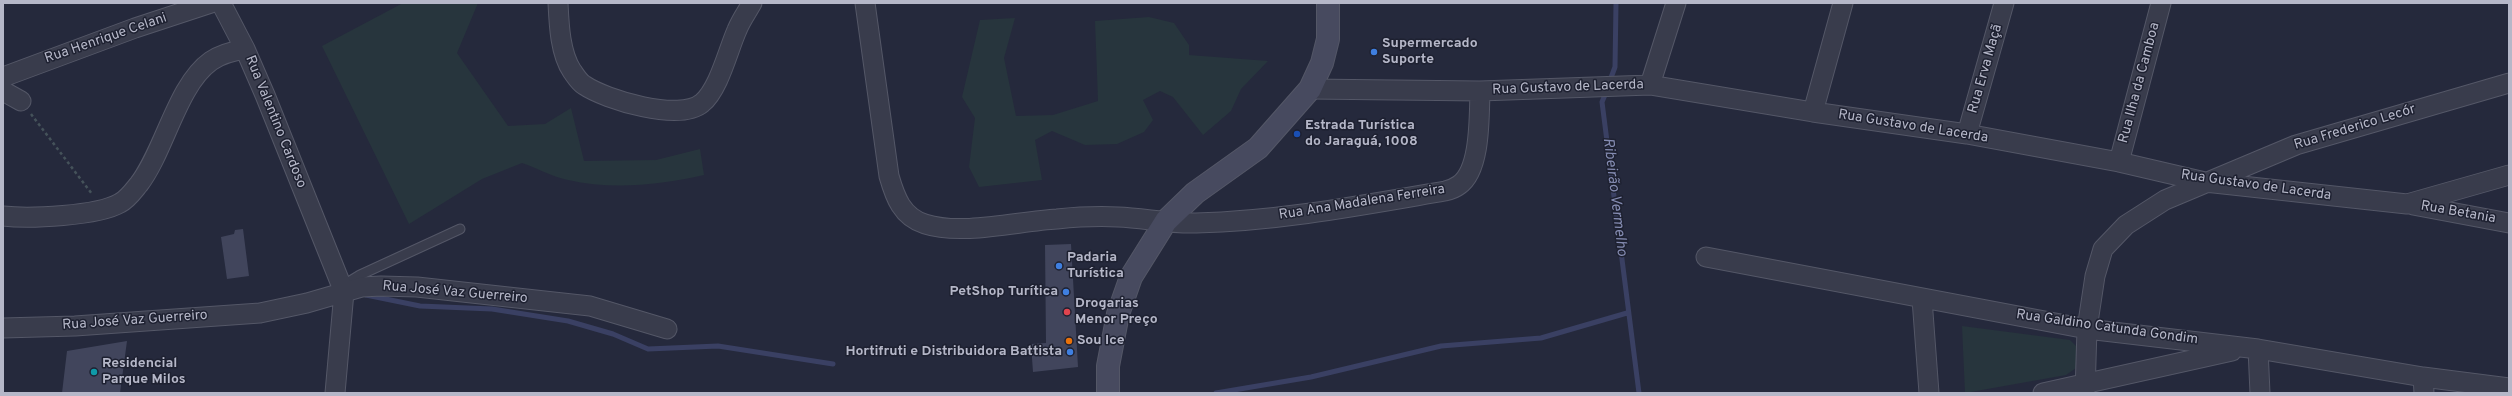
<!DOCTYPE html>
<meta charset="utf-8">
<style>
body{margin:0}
#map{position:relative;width:2512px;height:396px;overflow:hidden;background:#25293c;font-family:Overpass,sans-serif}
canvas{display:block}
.frame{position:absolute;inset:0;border:4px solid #b5b7c8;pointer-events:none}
</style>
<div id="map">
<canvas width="2512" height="396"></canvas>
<div class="frame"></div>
</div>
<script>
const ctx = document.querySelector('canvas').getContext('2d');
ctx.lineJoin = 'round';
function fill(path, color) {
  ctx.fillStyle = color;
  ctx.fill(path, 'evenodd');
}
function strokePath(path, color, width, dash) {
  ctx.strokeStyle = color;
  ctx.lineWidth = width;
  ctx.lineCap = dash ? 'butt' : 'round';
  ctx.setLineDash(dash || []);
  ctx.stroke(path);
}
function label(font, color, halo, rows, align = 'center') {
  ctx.font = font + ' Overpass,sans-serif';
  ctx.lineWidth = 3;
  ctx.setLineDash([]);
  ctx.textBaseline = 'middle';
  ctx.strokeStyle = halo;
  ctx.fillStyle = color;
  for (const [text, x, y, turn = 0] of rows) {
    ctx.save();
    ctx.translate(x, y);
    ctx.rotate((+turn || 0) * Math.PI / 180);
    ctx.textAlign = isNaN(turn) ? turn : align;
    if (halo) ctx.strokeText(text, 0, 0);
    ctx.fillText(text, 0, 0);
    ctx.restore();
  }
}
fill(new Path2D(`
 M403 3H478L457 53 508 126 545 124 571 108 584 161 656 160 700 149 704 175C660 185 612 190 568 180 552 177 537 168 522 163L482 179 409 224 322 46Z
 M1149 17 1174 23 1189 45V55L1268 61 1241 89 1231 111 1203 135 1173 97 1160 91 1143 100 1153 120 1144 132 1117 144 1085 145 1052 131 1035 140 1042 180 979 187 969 167 975 118 962 97 980 20 1015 18 1004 58 1016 116 1053 115 1098 101 1095 21Z
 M1962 326 2070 340 2076 346 2080 357 2076 368 2066 375 1965 393Z`), '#27353d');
strokePath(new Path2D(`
 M1609 83 1615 67 1616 3
 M1607 90 1602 102 1639 393
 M366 295 420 306 492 309 568 321 613 334 648 349 718 346 833 364
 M1216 393 1311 377 1441 346 1541 338 1627 313`), '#3a4063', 5);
fill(new Path2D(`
 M243 229 249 276 227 279 221 237 234 234 235 230Z
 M1071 244 1078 367 1033 372 1031 344 1046 343 1045 245Z
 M127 341 120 393H62L67 351Z`), '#41455c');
const lane = new Path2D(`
 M342 286 360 275 460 229`);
const street = new Path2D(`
 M221 3 245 49 265 95 344 292 335 393
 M558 3C559 24 560 53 572 71 575 75 579 82 584 85 606 100 680 122 702 103 719 89 728 50 737 30 741 20 747 12 752 3
 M865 3 889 176C895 197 902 217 925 224 962 236 1019 221 1057 219 1077 217 1098 216 1118 217 1144 218 1170 224 1196 223 1280 221 1363 205 1445 191 1450 190 1455 188 1459 185 1481 170 1479 116 1480 91
 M3 77 135 28 211 3
 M1650 85 1676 3
 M1310 89 1480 91 1650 85 1813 112 1967 134 2119 162 2205 182 2407 204 2509 175
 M3 91 21 101
 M1813 112 1843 3
 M1967 134 2004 3
 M2119 162 2161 3
 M2413 205 2509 223
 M3 216C29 219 98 216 120 203 128 199 134 190 139 184 165 150 177 85 211 61 221 54 233 51 245 49
 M1706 257 2087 329 2258 349 2423 377 2509 388
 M1922 299 1929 393
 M3 328 75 326 260 313 307 303 362 287 381 286 417 287 590 306 667 329
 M2258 349 2260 393
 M2423 377 2424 393
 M2043 393 2232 351
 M2085 393 2087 329 2095 276 2103 249 2126 225 2165 200 2296 145 2509 83`);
const secondary = new Path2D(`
 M1108 393V366L1118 314 1131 277 1166 221 1195 193 1258 148 1310 89 1322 63 1328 39V3`);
strokePath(lane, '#545767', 11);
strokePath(street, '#545767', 21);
strokePath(secondary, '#545767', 24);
strokePath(new Path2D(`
 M31 114 92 194`), '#45525a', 2.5, [3, 3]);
strokePath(lane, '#393c4c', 9);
strokePath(street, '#393c4c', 19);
strokePath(secondary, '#474a5f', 22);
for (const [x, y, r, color] of [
 [1374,52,4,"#3f7fe0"],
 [1297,134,4,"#1a4fb4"],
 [1059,266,4,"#3f7fe0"],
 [1066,292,4,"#3f7fe0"],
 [1067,312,4,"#e0444e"],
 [1069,341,4,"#e8710a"],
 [1070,352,4,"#3f7fe0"],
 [94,372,4,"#0f9aa8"]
]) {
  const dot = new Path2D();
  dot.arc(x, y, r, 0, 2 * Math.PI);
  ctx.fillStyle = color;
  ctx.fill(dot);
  strokePath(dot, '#1e2131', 1.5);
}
label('14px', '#b5b7c8', '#1e2131', [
 ["Rua Henrique Celani",106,39,-19],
 ["Rua Erva Maçã",1986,69,-74],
 ["Rua Ilha da Camboa",2140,83,-75],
 ["Rua Gustavo de Lacerda",1568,88,-2],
 ["Rua Valentino Cardoso",275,122,68],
 ["Rua Gustavo de Lacerda",1913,127,9],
 ["Rua Frederico Lecór",2355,128,-17],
 ["Rua Gustavo de Lacerda",2256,186,8],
 ["Rua Ana Madalena Ferreira",1362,203,-9],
 ["Rua Betania",2458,213,10],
 ["Rua José Vaz Guerreiro",455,293,5],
 ["Rua José Vaz Guerreiro",135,321,-4],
 ["Rua Galdino Catunda Gondim",2107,328,8]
]);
label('bold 14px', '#b5b7c8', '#1e2131', [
 ["Supermercado",1382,44],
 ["Suporte",1382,60],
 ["Estrada Turística",1305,126],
 ["do Jaraguá, 1008",1305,142],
 ["Padaria",1067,258],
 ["Turística",1067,274],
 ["PetShop Turítica",1058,292,"right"],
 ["Drogarias",1075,304],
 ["Menor Preço",1075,320],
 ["Sou Ice",1077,341],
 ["Hortifruti e Distribuidora Battista",1062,352,"right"],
 ["Residencial",102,364],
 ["Parque Milos",102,380]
], 'left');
label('italic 15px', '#858cb2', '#1e2131', [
 ["Ribeirão Vermelho",1614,197,83]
]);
</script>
